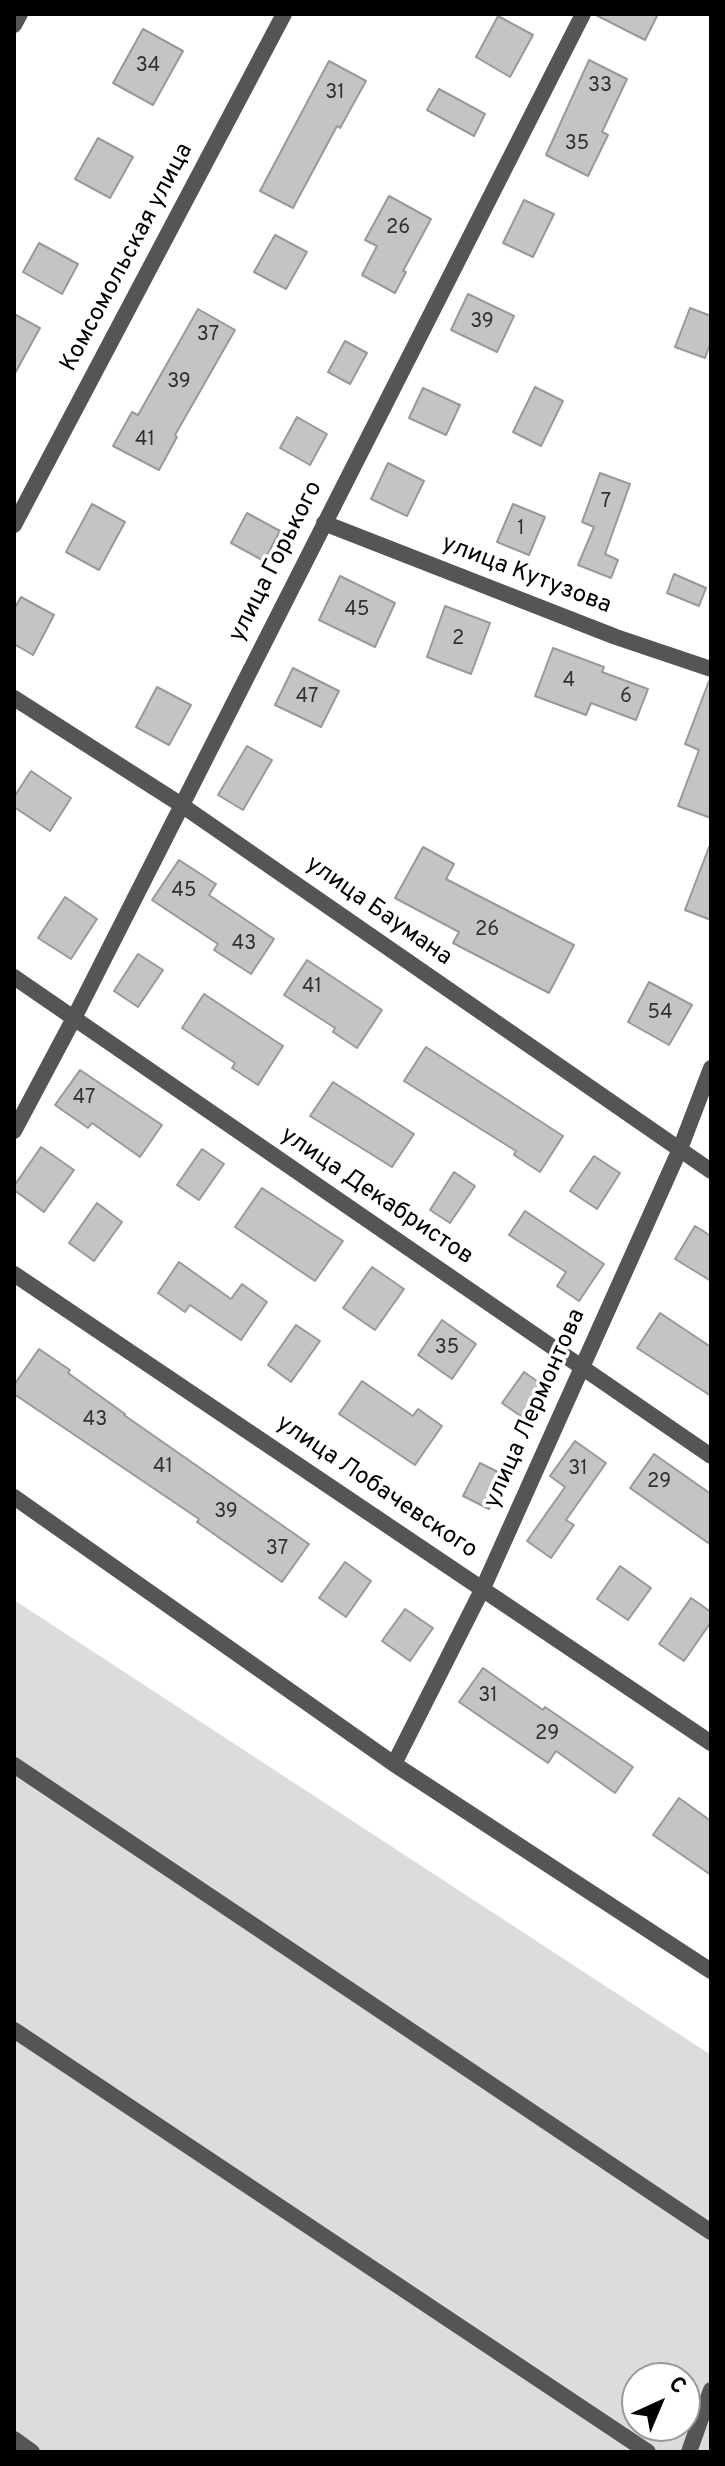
<!DOCTYPE html>
<meta charset="utf-8">
<style>
body{margin:0}
#map{position:relative;width:725px;height:2466px;overflow:hidden;background:#fff;font-family:Overpass,sans-serif}
canvas{display:block}
.frame{position:absolute;inset:0;border:16px solid #000;pointer-events:none}
.north{position:absolute;left:621px;top:2362px;width:80px;height:80px;box-sizing:border-box;background:#fff;border:2px solid #999;border-radius:50%;rotate:44deg;font-size:22px;font-weight:700;line-height:32px;text-align:center;color:#000}
.north::after{content:'';display:block;margin:auto;width:28px;height:36px;background:#000;clip-path:polygon(50% 0,100% 100%,50% 72%,0 100%)}
</style>
<div id="map">
<canvas width="725" height="2466"></canvas>
<div class="frame"></div>
<div class="north">С</div>
</div>
<script>
const ctx = document.querySelector('canvas').getContext('2d');
ctx.lineJoin = 'round';
function fill(path, color) {
  ctx.fillStyle = color;
  ctx.fill(path, 'evenodd');
}
function strokePath(path, color, width, dash) {
  ctx.strokeStyle = color;
  ctx.lineWidth = width;
  ctx.lineCap = dash ? 'butt' : 'round';
  ctx.setLineDash(dash || []);
  ctx.stroke(path);
}
function label(font, color, halo, rows, align = 'center') {
  ctx.font = font + ' Overpass,sans-serif';
  ctx.lineWidth = 7;
  ctx.setLineDash([]);
  ctx.textBaseline = 'middle';
  ctx.strokeStyle = halo;
  ctx.fillStyle = color;
  for (const [text, x, y, turn = 0] of rows) {
    ctx.save();
    ctx.translate(x, y);
    ctx.rotate((+turn || 0) * Math.PI / 180);
    ctx.textAlign = isNaN(turn) ? turn : align;
    if (halo) ctx.strokeText(text, 0, 0);
    ctx.fillText(text, 0, 0);
    ctx.restore();
  }
}
fill(new Path2D(`
 M14 1600 711 2055V2452H14ZM637 2378H685V2426H637Z`), '#dcdcdc');
const building = new Path2D(`
 M594 14H658L645 40Z
 M498 16 533 35 510 77 476 57Z
 M143 29 183 51 153 105 113 83Z
 M589 60 627 79 602 132 608 135 588 176 546 155Z
 M329 61 366 81 340 128 337 126 293 208 260 191Z
 M439 89 485 114 474 136 427 110Z
 M98 138 133 157 110 198 75 179Z
 M389 196 431 219 403 271 406 272 395 293 362 275 377 246 365 240Z
 M524 200 554 214 533 257 503 243Z
 M275 235 307 252 286 289 254 272Z
 M39 243 78 264 62 294 23 272Z
 M468 294 514 316 497 352 451 330Z
 M690 308 711 316V341L705 358 675 347Z
 M198 309 235 330 175 435 177 437 159 470 113 446 132 412 138 415Z
 M14 314 40 328 14 375Z
 M345 341 367 353 350 384 328 372Z
 M535 387 563 401 541 446 513 432Z
 M423 388 460 405 446 435 409 418Z
 M297 417 327 434 310 465 280 448Z
 M388 463 424 481 407 516 371 499Z
 M600 473 630 484 605 554 618 560 611 578 578 565 594 527 582 522Z
 M92 504 125 522 99 570 66 552Z
 M513 504 545 517 529 555 497 542Z
 M247 513 280 531 264 561 231 543Z
 M674 574 706 588 699 606 667 593Z
 M340 576 395 603 375 647 319 620Z
 M21 597 54 615 33 655 14 644V609Z
 M445 606 490 623 471 674 427 657Z
 M553 648 604 667 602 672 648 689 636 720 591 703 586 715 535 696Z
 M293 668 339 691 321 727 275 705Z
 M709 681H711V818L678 806 699 750 685 744Z
 M157 687 191 705 169 745 136 727Z
 M247 746 272 760 243 810 218 795Z
 M31 771 71 798 50 831 14 807V797Z
 M423 847 454 864 446 879 574 945 549 993 453 943 459 932 395 898Z
 M709 847H711V920L685 910Z
 M179 860 216 884 209 895 274 939 251 974 214 950 218 944 152 900Z
 M65 897 97 919 71 959 38 938Z
 M138 954 163 970 138 1007 114 991Z
 M307 960 382 1010 357 1048 333 1032 335 1028 284 995Z
 M649 982 692 1005 669 1045 628 1022Z
 M204 994 283 1046 258 1085 232 1068 235 1063 182 1028Z
 M426 1047 563 1136 540 1172 514 1155 516 1151 404 1081Z
 M80 1070 162 1125 140 1157 92 1123 88 1128 55 1105Z
 M333 1082 414 1134 392 1167 310 1116Z
 M41 1147 74 1170 44 1212 14 1190V1186Z
 M202 1149 224 1164 199 1200 177 1185Z
 M594 1156 620 1173 597 1209 570 1191Z
 M454 1172 475 1186 450 1223 430 1210Z
 M262 1188 343 1241 315 1281 235 1227Z
 M97 1203 122 1222 94 1261 69 1243Z
 M525 1211 604 1264 579 1301 557 1286 566 1272 509 1235Z
 M695 1226 711 1236V1281L675 1259Z
 M179 1262 231 1299 242 1284 267 1302 241 1340 190 1305 185 1312 158 1293Z
 M372 1267 404 1289 375 1330 343 1308Z
 M660 1313 711 1347V1396L637 1348Z
 M442 1320 476 1344 452 1379 418 1355Z
 M296 1325 320 1341 291 1382 268 1365Z
 M39 1349 70 1370 68 1373 125 1414 124 1415 309 1544 282 1582 197 1522 199 1519 14 1394V1385Z
 M524 1372 551 1391 529 1422 502 1403Z
 M362 1381 413 1416 418 1409 442 1426 415 1465 339 1414Z
 M575 1441 606 1463 566 1520 574 1525 551 1558 527 1541 565 1487 550 1476Z
 M654 1454 711 1494V1545L630 1488Z
 M480 1463 506 1476 489 1509 463 1496Z
 M345 1562 371 1581 346 1617 319 1598Z
 M620 1566 651 1588 628 1620 597 1599Z
 M691 1598 711 1612V1622L684 1661 659 1644Z
 M405 1609 433 1628 410 1661 382 1641Z
 M483 1668 543 1710 545 1707 633 1767 615 1793 556 1751 548 1763 459 1702Z
 M679 1798 711 1821V1875L653 1835Z`);
fill(building, '#c4c4c4');
strokePath(building, '#999', 2);
strokePath(new Path2D(`
 M14 25 20 14
 M324 523 616 637 711 669
 M14 525 284 14
 M14 698 180 804 711 1171
 M14 977 711 1456
 M14 1131 73 1020 583 14
 M14 1274 711 1743
 M14 1497 394 1764 711 1971
 M394 1764 483 1588 680 1149 711 1068
 M14 1765 711 2232
 M14 2030 648 2452
 M14 2439 32 2452
 M689 2452 711 2390`), '#555', 16);
label('20px', '#313131', null, [
 ["34",148,67],
 ["33",600,87],
 ["31",335,94],
 ["35",577,145],
 ["26",398,229],
 ["39",482,323],
 ["37",208,336],
 ["39",179,383],
 ["41",145,441],
 ["7",606,503],
 ["1",521,530],
 ["45",357,611],
 ["2",458,640],
 ["4",569,682],
 ["47",307,698],
 ["6",626,698],
 ["45",184,892],
 ["26",487,931],
 ["43",244,945],
 ["41",312,988],
 ["54",660,1014],
 ["47",84,1099],
 ["35",447,1349],
 ["43",95,1421],
 ["41",163,1468],
 ["31",578,1470],
 ["29",659,1483],
 ["39",226,1513],
 ["37",277,1550],
 ["31",488,1697],
 ["29",547,1735]
]);
label('24px', '#000', '#fff', [
 ["Комсомольская улица",128,258,-62],
 ["улица Горького",277,562,-63],
 ["улица Кутузова",526,576,21],
 ["улица Баумана",378,912,35],
 ["улица Декабристов",376,1197,34],
 ["улица Лермонтова",536,1409,-66],
 ["улица Лобачевского",376,1488,34]
]);
</script>
